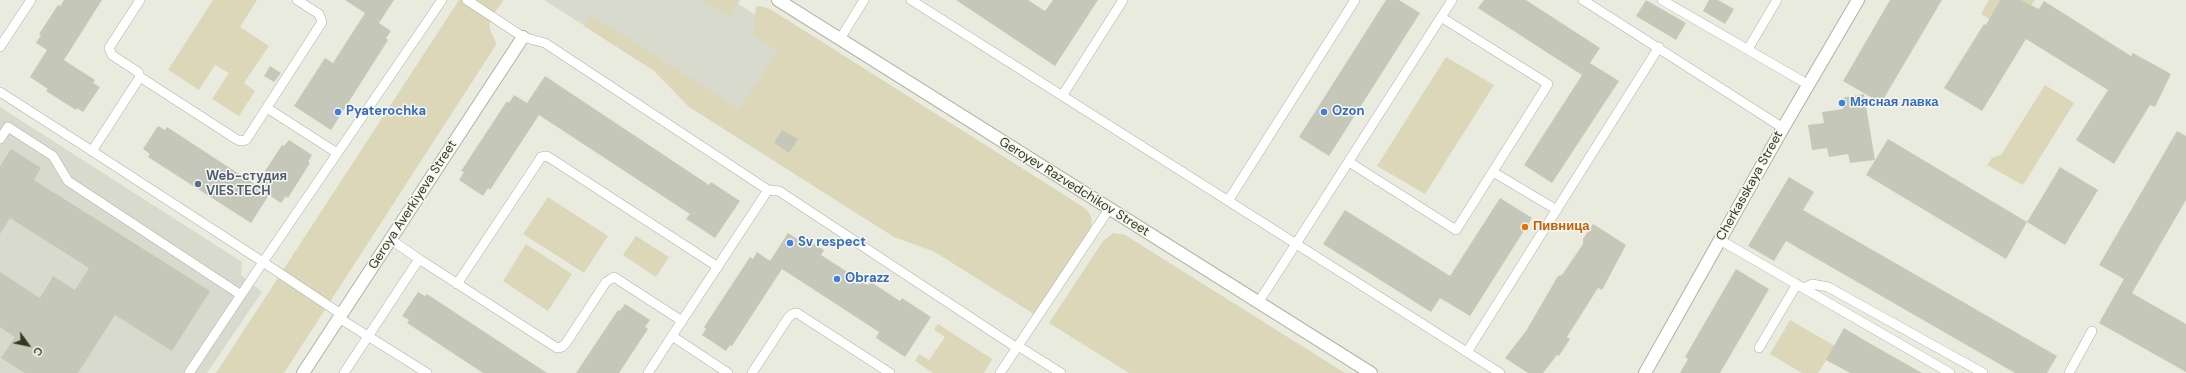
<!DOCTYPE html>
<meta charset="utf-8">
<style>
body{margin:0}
#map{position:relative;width:2186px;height:373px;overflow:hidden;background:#e9ebdf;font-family:"DM Sans",sans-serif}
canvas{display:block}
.north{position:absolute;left:8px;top:325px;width:40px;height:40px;-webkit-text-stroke:3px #f7f7f0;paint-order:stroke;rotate:123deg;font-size:11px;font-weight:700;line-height:16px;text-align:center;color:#323b20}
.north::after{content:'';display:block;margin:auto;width:14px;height:18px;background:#323b20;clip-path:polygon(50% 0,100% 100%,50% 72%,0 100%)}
</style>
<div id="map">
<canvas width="2186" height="373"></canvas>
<div class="north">С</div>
</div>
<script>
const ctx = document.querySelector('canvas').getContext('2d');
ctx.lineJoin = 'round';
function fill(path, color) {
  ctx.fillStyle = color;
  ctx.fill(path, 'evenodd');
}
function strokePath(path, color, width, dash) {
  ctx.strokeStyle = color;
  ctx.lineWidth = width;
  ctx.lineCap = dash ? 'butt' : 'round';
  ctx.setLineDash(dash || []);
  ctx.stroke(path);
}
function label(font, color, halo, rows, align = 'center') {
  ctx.font = font + ' "DM Sans",sans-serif';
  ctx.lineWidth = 3;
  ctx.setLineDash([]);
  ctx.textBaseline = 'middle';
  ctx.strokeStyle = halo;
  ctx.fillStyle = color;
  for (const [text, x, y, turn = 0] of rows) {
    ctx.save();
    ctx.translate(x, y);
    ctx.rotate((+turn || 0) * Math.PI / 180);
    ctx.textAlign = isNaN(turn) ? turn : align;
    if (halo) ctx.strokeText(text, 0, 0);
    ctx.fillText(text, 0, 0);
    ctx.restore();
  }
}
fill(new Path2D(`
 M544 0H732L799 42 738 123Z
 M0 107 242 262 241 275 262 292 207 373H0Z`), '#d9dace');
fill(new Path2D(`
 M213 0H257L240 27 269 46 244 83 255 91 239 116 212 99 229 73 215 65 199 90 168 70Z
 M459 0H504C499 7 488 19 490 28 491 35 496 38 496 45L284 373H216Z
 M702 0H740L729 17Z
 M1989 0H2035L2011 32 1981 14Z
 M760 6 770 9 1085 208C1092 215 1094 222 1089 231L1034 314 933 251 894 237 689 107 654 71 584 26 592 15 739 109 778 51 753 34 756 7Z
 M1446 57 1494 85 1425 194 1377 166Z
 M2045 85 2074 103 2023 185 1987 165 1992 158 2001 155Z
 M548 197 608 236 584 273 523 234Z
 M1113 233 1125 235 1345 373H1129L1049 323 1103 241Z
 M636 236 669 257 656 277 623 255Z
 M526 244 572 274 548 311 503 281Z
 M1790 320 1835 346 1818 373H1802L1770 354Z
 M938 324 992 359 984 373H933L915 361 919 354 929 360 945 337 934 330Z`), '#dcd7b8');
fill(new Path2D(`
 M64 0H102L64 60 95 80 93 83 100 87 83 112 77 108 76 110 46 91 48 89 30 77 47 50 36 43 41 35 39 34 58 5 60 6Z
 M345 0H394L379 23 391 31 386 38 388 40 331 130 294 106 325 58 333 63 365 13Z
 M956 0H1028L1045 11 1053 0H1098L1055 66Z
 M1386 0H1399L1420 13 1329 156 1299 137Z
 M1484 0H1526L1600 48 1590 63 1619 81 1552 183 1524 165 1582 75 1478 8Z
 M1646 0 1686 23 1676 40 1636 16Z
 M1709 0H1718L1734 9 1725 24 1703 11Z
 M1890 0H1942L1881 103 1843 81Z
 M2000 0H2021L2039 9 2044 1 2131 56 2133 53 2171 74 2155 107 2150 105 2114 164 2076 140 2108 90 2026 39 1982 111 1944 88 1984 24 1986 25Z
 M270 66 281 73 274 82 264 76Z
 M545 76 709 185 711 182 740 201 715 238 686 219 690 214 539 115 490 190 488 188 483 196 459 180 464 172 461 171 507 101 509 103 514 95 527 103Z
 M1864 94 1875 160 1850 163 1848 154 1829 157 1827 148 1812 150 1808 125 1824 123 1822 112 1843 109 1841 98Z
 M158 126 165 130 167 127 256 185 282 145 284 146 289 140 312 155 308 162 310 163 288 198 286 196 281 203 269 195 251 223 148 157 150 154 143 149Z
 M782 130 798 139 789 153 774 143Z
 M2177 131 2186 136V200L2132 293 2186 324V372L2099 323 2124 279 2099 265Z
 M1888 139 2027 222 2006 259 1866 175Z
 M11 149 41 168 34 180 210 291 172 351 115 315 78 373H25L1 358 15 337 0 327V272L40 298 53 276 75 290 89 268 10 218 0 234V166Z
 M2060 167 2098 190 2065 245 2027 222Z
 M1789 177 1814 192 1803 210 2057 356 2047 373H2015L1786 241 1774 261 1748 246Z
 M1500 198 1532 218 1470 316 1440 298 1431 312 1323 244 1345 210 1450 276Z
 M1593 224 1626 245 1602 290 1598 288 1567 337 1570 339 1559 356 1557 355 1543 373H1528L1505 358 1526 331 1558 276 1562 275 1583 244V239Z
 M788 233 807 245 809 241 824 250 821 255 868 285 871 282 900 301 902 298 931 317 905 357 876 338 879 332 782 269 732 346 730 345 726 351 702 335 706 329 704 327 750 257 753 259 757 252 770 261Z
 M1736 269 1769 289 1720 373H1680L1688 359 1685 357Z
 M418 292 425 296 427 294 547 373H483L407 323 409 320 402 316Z
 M625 304 650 320 645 327 648 329 619 373H576L618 310 620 311Z
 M1844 328 1864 340 1922 373H1850L1826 360Z`), '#c5c8b8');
const service = new Path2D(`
 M467 0 523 37 545 43 768 190
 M911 0 1500 373
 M1583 0 1783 128
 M1662 0 1802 81
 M840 39 864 0
 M0 47 31 0
 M1748 49 1777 0
 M140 77 236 139 240 141 246 140 322 22 319 14 297 0
 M0 92 92 151 140 77 138 72 112 55 109 48 140 0
 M1062 96 1123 0
 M267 108 337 153
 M0 139 8 127 53 156 68 181 241 295
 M92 151 263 262 442 0
 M1349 162 1456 230 1548 84 1441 17
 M1493 172 1557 210
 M1228 201 1355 0
 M390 239 419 259
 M1720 240 1950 373
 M457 284 538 162 541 157 547 156 718 267
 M1804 288 1812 284 1828 287 1983 373
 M1258 303 1452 0
 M339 318 427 373
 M1018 346 1061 373
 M1759 348 1797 284
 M1467 352 1659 47
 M189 373 263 262 341 314
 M344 373 419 259 557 348 562 347 566 343 606 282 614 277 682 321
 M648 373 672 336
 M728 373 672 336 768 190 779 191 1017 348
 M752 373 788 318 792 314 797 313 890 373
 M1000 373 1109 209
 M2069 373 2092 331`);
const minor = new Path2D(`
 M778 0 1371 373
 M303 373 523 37
 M1645 373 1783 128 1858 0`);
strokePath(service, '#aeb3a2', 10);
strokePath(minor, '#aeb3a2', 14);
strokePath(service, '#fff', 9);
strokePath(minor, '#fff', 12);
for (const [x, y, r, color] of [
 [1842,103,4,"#3f7fe0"],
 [338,112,4,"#3f7fe0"],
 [1324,112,4,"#3f7fe0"],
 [198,184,4,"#5c6f8a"],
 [1525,227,4,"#e8710a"],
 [790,243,4,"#3f7fe0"],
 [837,279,4,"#3f7fe0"]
]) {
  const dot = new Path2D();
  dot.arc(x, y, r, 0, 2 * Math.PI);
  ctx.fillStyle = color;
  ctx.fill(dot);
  strokePath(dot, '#f7f7f0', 1.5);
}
label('bold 13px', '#366cbe', '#f7f7f0', [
 ["Мясная лавка",1850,103],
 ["Pyaterochka",346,112],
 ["Ozon",1332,112],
 ["Sv respect",798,243],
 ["Obrazz",845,279]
], 'left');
label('bold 13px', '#4e5e75', '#f7f7f0', [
 ["Web-студия",206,177],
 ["VIES.TECH",206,192]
], 'left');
label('13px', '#323b20', '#f7f7f0', [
 ["Cherkasskaya Street",1750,186,-61],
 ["Geroyev Razvedchikov Street",1074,187,32],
 ["Geroya Averkiyeva Street",413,205,-57]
]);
label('bold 13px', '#c56008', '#f7f7f0', [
 ["Пивница",1533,227]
], 'left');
</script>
